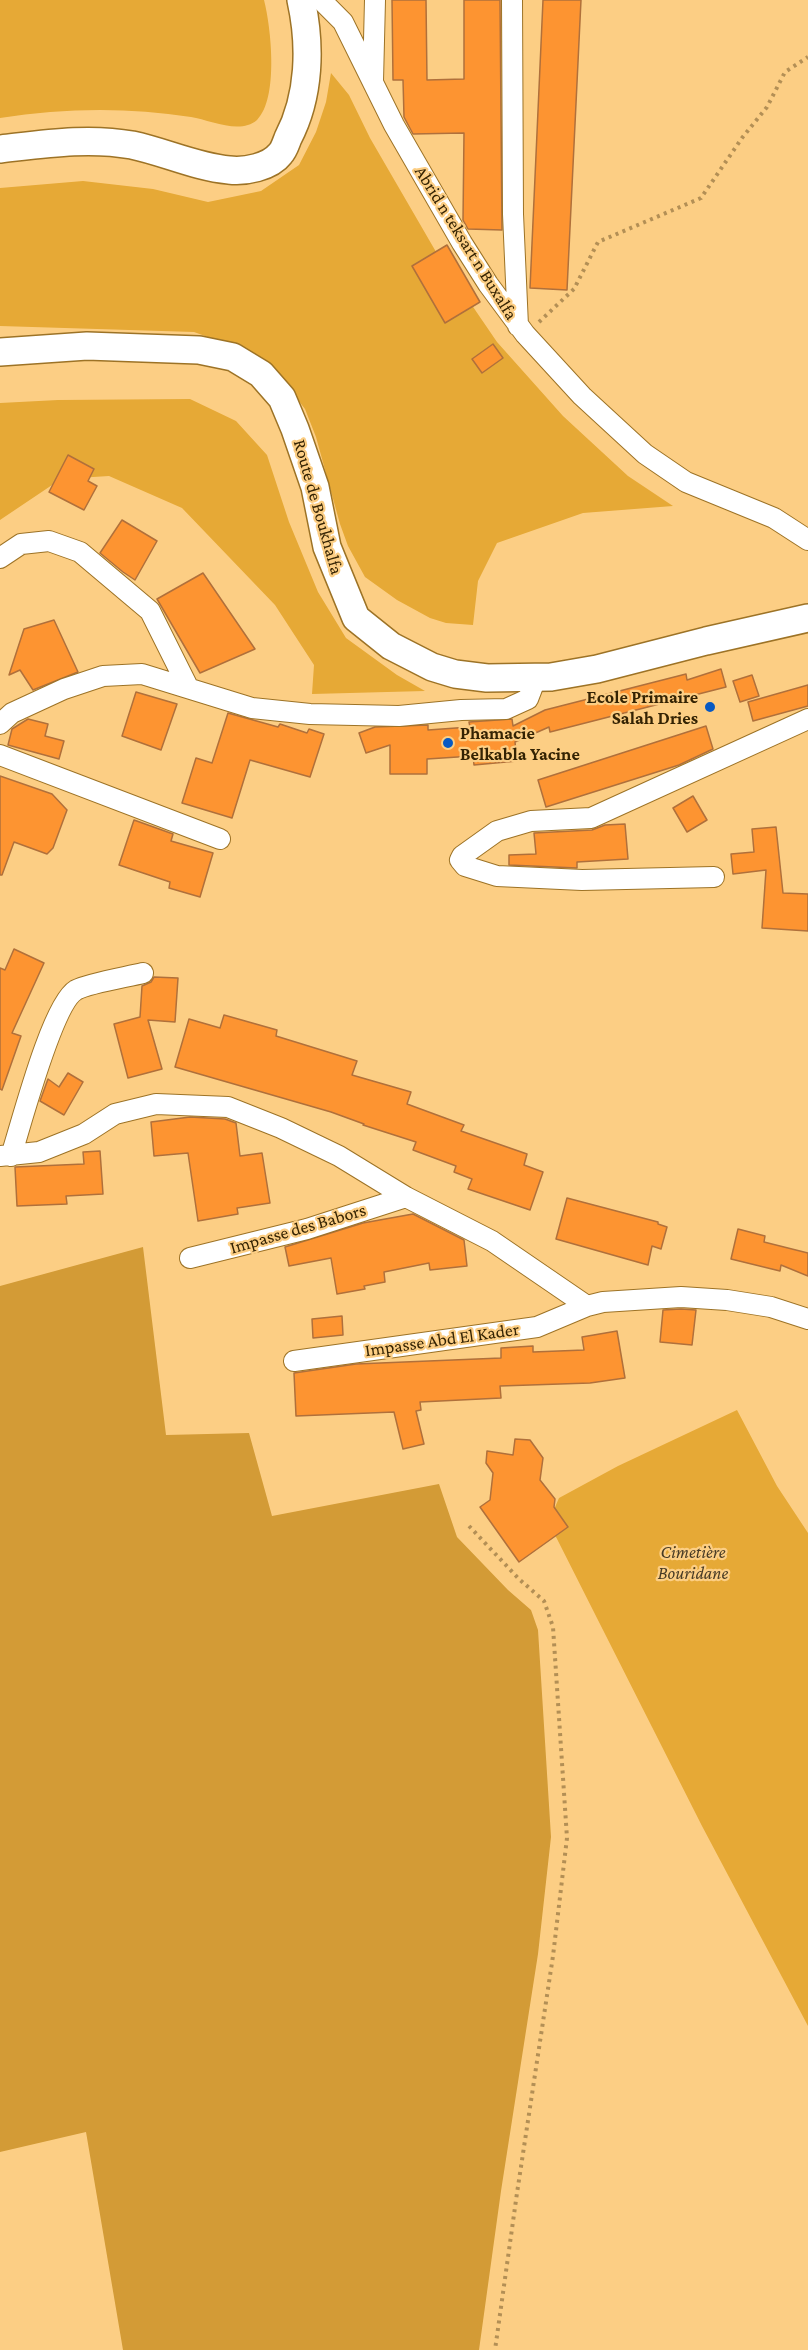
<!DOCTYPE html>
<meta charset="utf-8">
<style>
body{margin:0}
canvas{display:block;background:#fcce84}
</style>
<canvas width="808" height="2350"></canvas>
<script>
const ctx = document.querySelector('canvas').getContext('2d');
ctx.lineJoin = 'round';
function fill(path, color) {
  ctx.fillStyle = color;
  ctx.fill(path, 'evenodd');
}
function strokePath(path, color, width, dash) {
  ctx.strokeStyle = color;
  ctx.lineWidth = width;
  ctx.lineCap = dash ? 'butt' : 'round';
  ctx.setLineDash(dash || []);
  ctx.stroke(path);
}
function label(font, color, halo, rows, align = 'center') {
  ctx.font = font + ' "Crimson Pro",serif';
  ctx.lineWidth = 4.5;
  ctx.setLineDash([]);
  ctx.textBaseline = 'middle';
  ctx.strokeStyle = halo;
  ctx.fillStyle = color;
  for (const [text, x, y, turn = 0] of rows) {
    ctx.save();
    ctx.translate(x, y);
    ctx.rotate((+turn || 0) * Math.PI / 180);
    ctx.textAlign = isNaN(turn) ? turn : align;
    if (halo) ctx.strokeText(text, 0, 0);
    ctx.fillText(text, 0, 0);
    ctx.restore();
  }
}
fill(new Path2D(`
 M0 0H264C271 27 279 98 257 120 240 135 210 120 191 117 127 107 64 108 0 118Z
 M331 73 349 95 370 138 439 257 497 342 563 416 628 476 673 506 583 513 497 543 478 581 473 625 446 623 430 618 397 600 365 577 348 546 340 524 316 437 305 409 282 379 258 355 194 332 0 326V188L83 181 153 189 208 202 261 191 299 165 316 132 326 102Z
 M190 399 236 421 267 455 289 522 318 592 346 638 397 675 425 691 312 694 314 665 275 605 182 508 109 476 61 479 0 520V403L58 400Z
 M737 1410 777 1486 808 1533V2026L702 1826 553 1531 552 1514 559 1498 618 1466Z`), '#e6a936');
fill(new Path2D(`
 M143 1247 166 1435 249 1433 272 1516 439 1484 457 1537 508 1590 531 1610 538 1630 551 1837 538 1954 501 2191 479 2350H123L86 2132 0 2152V1286Z`), '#d39b36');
const building = new Path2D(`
 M392 0H426L427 80 464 79V0H500L502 230 468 229 463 220 464 133 413 134 404 117 403 80H393Z
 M543 0H581L567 290 530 288Z
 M447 245 480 302 445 323 412 266Z
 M493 344 503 358 482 373 472 359Z
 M68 455 94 469 88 481 97 486 84 510 49 492Z
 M122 520 157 541 135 580 123 572 100 553Z
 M203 573 255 649 200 673 157 599Z
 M54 620 78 672 33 690 20 670 9 675 24 629Z
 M721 669 726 687 550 732 549 727 515 742 517 761 474 765 473 756 427 759V774H390V745L366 753 359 733 375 727 428 725V730L470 727 469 722 512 719 513 726 545 710 686 674 687 680Z
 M752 675 759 696 740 702 733 681Z
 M808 685V706L753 721 748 702Z
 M136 692 177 704 161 750 122 736Z
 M228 713 278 727 280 724 307 733 309 729 324 734 310 777 250 760 232 818 182 803 196 758 212 763Z
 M28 719 48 724 45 736 64 741 59 759 8 745 12 729Z
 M706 726 713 749 679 765 546 807 538 780Z
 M0 776 52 794 67 810 53 848 47 854 14 842 2 875H0Z
 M693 796 707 820 687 832 673 808Z
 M134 820 173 834 171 841 213 853 200 897 169 888 170 882 119 865Z
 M625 824 628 859 577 862V868L509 865V855L536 854 534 833 592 830 605 825Z
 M776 827 783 893 808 894V931L762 928 766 870 733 874 731 854 754 852 752 829Z
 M14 949 44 963 12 1033 21 1036 2 1090 0 1089V968L5 970Z
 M154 977 178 978 175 1022 148 1020 162 1069 128 1078 114 1024 140 1017 142 986 151 982Z
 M224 1015 277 1030 276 1036 357 1061 352 1075 411 1092 407 1104 464 1125 461 1131 527 1154 524 1165 543 1172 530 1210 468 1189 472 1179 454 1172 456 1166 413 1150 416 1142 363 1125 364 1124 331 1112 175 1067 189 1019 220 1028Z
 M68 1073 83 1082 64 1115 40 1101 48 1079 59 1087Z
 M190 1117 225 1119 236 1123 240 1156 262 1153 270 1203 237 1208 238 1214 198 1221 188 1153 154 1156 151 1122Z
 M100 1151 103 1194 66 1196 67 1204 17 1206 15 1167 84 1164 83 1152Z
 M567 1198 658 1222V1224L667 1227 661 1249 652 1246 648 1265 556 1239Z
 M413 1214 464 1240 467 1266 430 1270 429 1263 384 1272 385 1282 364 1286 365 1289 337 1294 331 1258 289 1266 285 1247 363 1223Z
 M738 1229 765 1236 764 1242 808 1253V1276L781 1265 780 1271 731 1259Z
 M681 1309 696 1310 692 1345 660 1342 663 1310Z
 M342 1316 343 1335 313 1338 312 1319Z
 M617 1331 625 1378 590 1383 500 1386 501 1398 420 1402 421 1410 416 1411 424 1444 403 1449 394 1412 296 1416 294 1373 356 1364 501 1358V1348L533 1346V1352L584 1350 582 1337Z
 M515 1439 530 1440 543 1458 540 1480 555 1499 554 1507 568 1527 519 1562 480 1507 490 1500 493 1473 486 1463 487 1451 513 1455Z`);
fill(building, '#fd9431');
strokePath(building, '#b0703b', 1.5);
const minor = new Path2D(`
 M321 0 343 22 394 125 462 243 488 284 525 334 582 396 645 454 686 482 774 518 808 540
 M512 0 513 214 518 326
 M373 81 375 0
 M0 558 21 544 49 541 80 552 150 611 188 687
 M0 724 12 713 64 689 103 676 142 674 252 708 310 714 399 716 461 710 506 709 528 699 536 678
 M0 755 220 839
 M714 877 582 880 497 876 465 866 460 860 462 856 497 831 531 821 591 818 808 719
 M0 1156 39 1152 84 1134 115 1114 156 1104 228 1107 281 1128 339 1156 406 1197 492 1241 587 1306 603 1302 681 1297 727 1300 771 1307 808 1319
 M11 1156C21 1125 52 1004 76 990 89 983 127 977 143 973
 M190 1258 307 1229 406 1197
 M294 1361 537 1327 587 1306`);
const secondary = new Path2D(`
 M0 149C44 144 88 137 132 145 165 152 196 167 229 170 245 172 270 167 280 154 284 150 286 143 288 138 310 96 311 45 301 0
 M0 352 87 346 199 350 233 357 261 374 282 398 295 429 315 487 327 547 356 618 391 646 432 667 455 674 487 678 551 677 597 669 706 641 808 618`);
strokePath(minor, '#9d7326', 22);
strokePath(secondary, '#9d7326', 30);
strokePath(new Path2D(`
 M539 322 574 289 598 242 701 198 742 138 767 107 785 72 808 57
 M469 1526 519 1579 544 1601 553 1627 567 1838 553 1956 517 2193 495 2350`), '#b38f55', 4, [3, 4.5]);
strokePath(minor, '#fff', 20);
strokePath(secondary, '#fff', 27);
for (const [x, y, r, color] of [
 [710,707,6,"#0759c3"],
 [448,743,6,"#0759c3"]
]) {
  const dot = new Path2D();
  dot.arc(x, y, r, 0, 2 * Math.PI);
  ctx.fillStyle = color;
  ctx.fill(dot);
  strokePath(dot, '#fcce84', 2);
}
label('18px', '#342303', '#fcce84', [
 ["Abrid n teksart n Buxalfa",466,243,58],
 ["Route de Boukhalfa",318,507,74],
 ["Impasse des Babors",298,1229,-16],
 ["Impasse Abd El Kader",442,1340,-8]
]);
label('bold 18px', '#342303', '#fcce84', [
 ["Ecole Primaire",698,697],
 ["Salah Dries",698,718],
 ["Phamacie",460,733,"left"],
 ["Belkabla Yacine",460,754,"left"]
], 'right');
label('italic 18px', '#483b25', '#fcce84', [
 ["Cimetière",693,1552],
 ["Bouridane",693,1573]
]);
</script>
